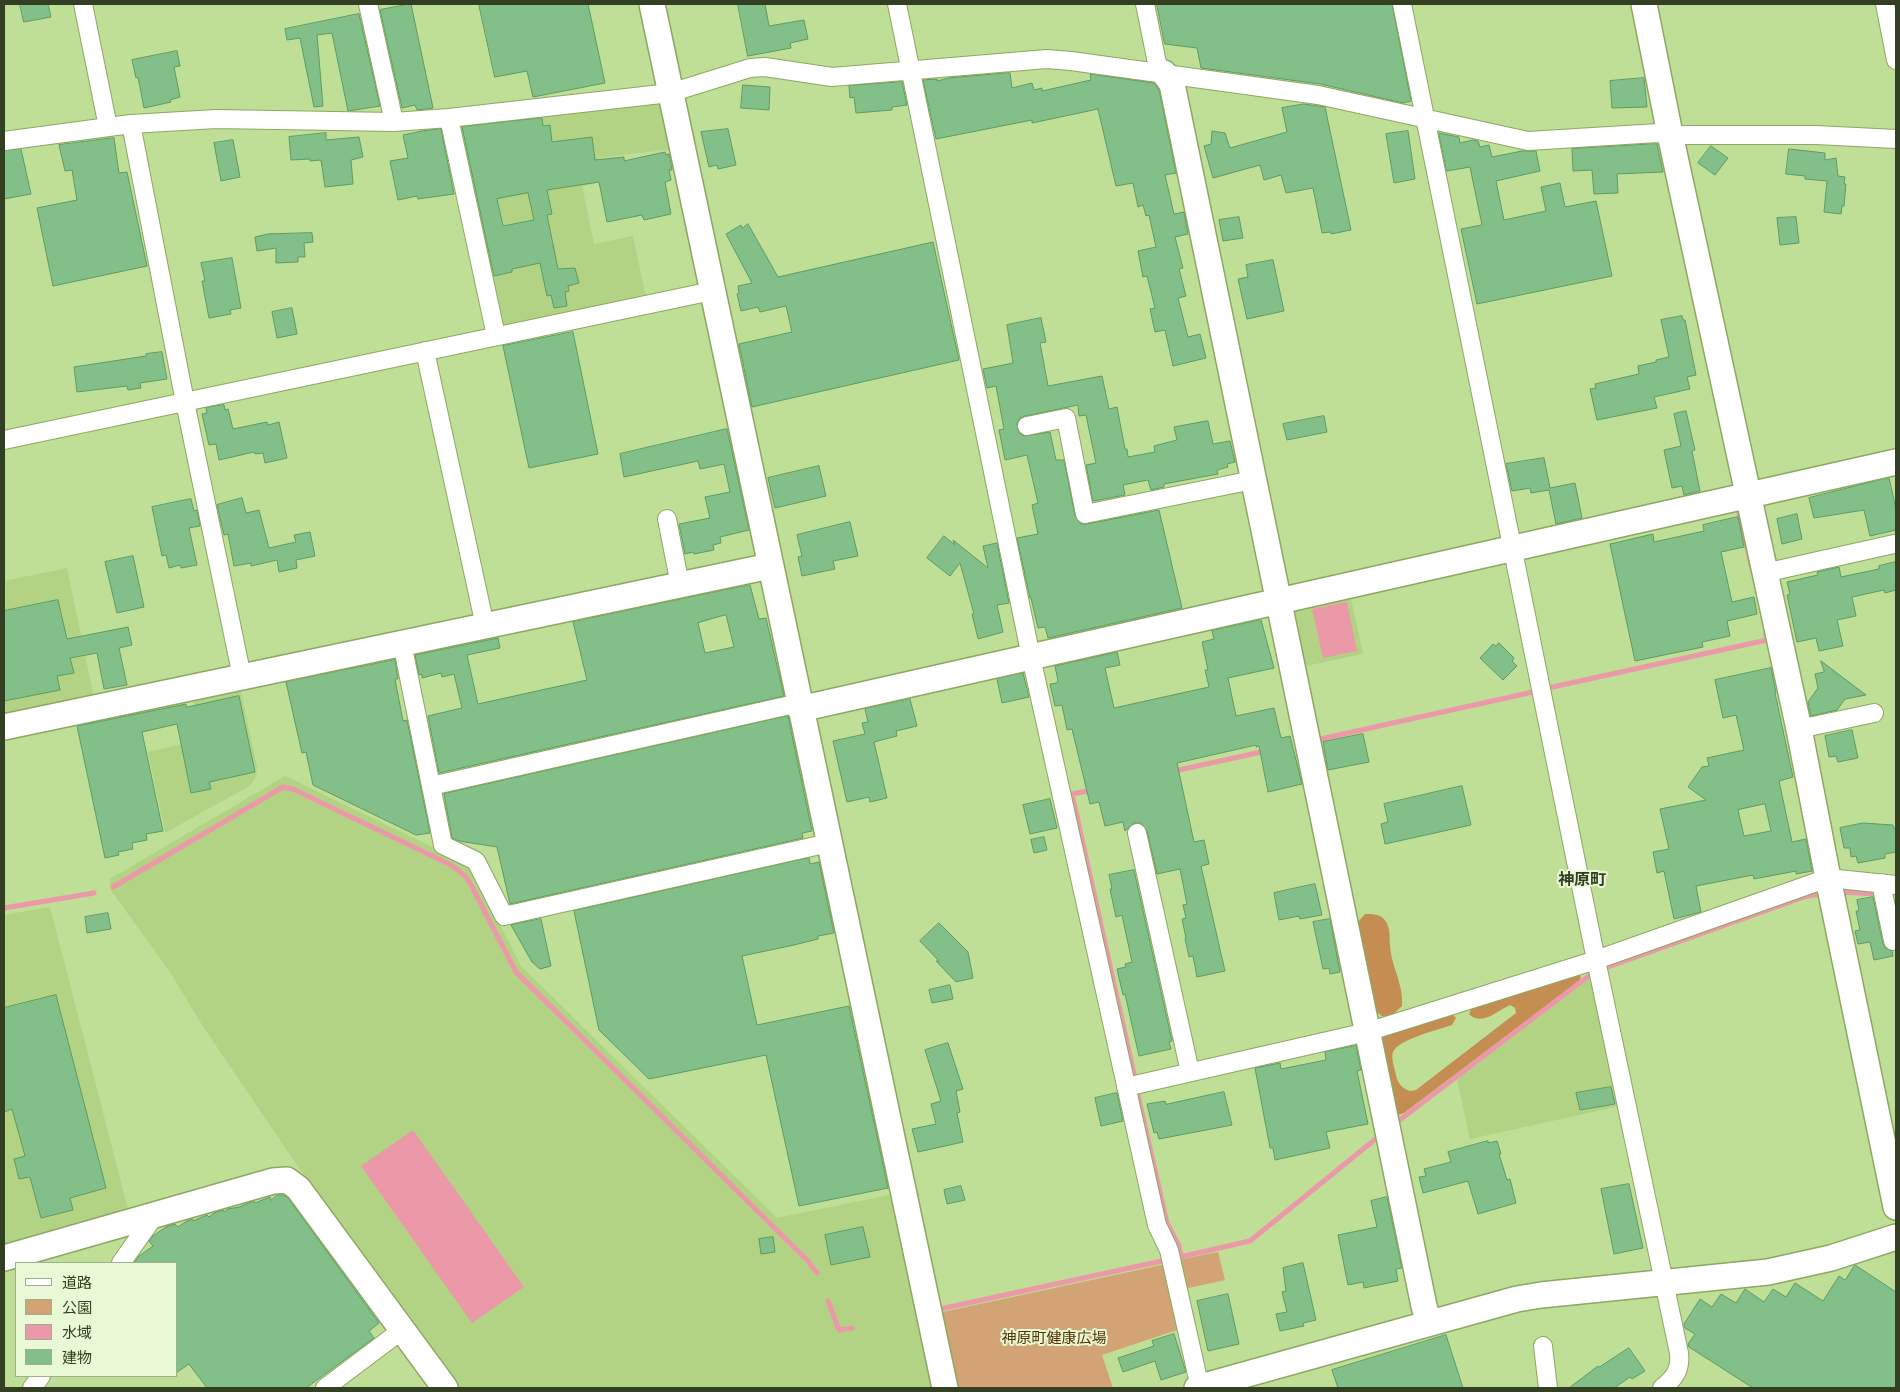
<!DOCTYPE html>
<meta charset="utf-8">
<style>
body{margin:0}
#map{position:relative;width:1900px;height:1392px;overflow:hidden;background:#bfde96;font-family:Raleway,"Noto Sans JP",sans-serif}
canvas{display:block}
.frame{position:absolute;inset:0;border:5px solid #333f22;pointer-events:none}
.legend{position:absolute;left:15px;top:1262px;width:162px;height:115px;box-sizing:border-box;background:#e9f9d5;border:1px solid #a0af8d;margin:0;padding:6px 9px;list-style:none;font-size:15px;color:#333f22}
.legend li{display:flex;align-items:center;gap:10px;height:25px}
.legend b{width:25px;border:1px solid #a0af8d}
</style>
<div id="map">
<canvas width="1900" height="1392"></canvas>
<div class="frame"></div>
<ul class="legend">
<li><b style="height:6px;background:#fff"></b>道路</li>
<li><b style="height:14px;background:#d2a475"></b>公園</li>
<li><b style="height:14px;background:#eb98a8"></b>水域</li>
<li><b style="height:14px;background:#83c089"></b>建物</li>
</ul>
</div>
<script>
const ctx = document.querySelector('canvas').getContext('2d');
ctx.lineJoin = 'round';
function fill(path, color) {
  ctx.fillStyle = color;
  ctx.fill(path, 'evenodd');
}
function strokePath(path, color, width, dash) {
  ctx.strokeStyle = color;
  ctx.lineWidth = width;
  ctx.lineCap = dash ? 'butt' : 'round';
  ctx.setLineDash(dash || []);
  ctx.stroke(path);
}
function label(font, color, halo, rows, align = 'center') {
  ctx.font = font + ' Raleway,"Noto Sans JP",sans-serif';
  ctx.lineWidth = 4;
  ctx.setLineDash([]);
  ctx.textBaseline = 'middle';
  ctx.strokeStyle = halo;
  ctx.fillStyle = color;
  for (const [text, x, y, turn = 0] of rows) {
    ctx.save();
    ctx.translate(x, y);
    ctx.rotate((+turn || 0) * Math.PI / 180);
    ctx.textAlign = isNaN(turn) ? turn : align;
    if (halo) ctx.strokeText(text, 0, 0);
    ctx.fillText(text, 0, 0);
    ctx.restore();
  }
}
fill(new Path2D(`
 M659 102 664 105 673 149 598 158 600 174H594L595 184 582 186 594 244 633 236 646 297 502 327 458 127 460 124Z
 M67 568 94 698 4 717V581Z
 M1350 594 1363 654 1301 667 1291 608Z
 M240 687 257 767 256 776 252 783 246 788 165 833 148 752 202 740 193 696Z
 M285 776 470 865 521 966 777 1218 894 1194 935 1388H457L380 1284 297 1165 204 1028 168 969 112 892 110 887V879Z
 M50 907 129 1213 4 1249V915Z
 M1592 977 1620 1106 1470 1139 1457 1079Z`), '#b2d384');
fill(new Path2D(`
 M1218 1252 1225 1280 1184 1289 1178 1260Z
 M1166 1264 1180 1329 1102 1355 1113 1388H954L938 1313Z`), '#d2a475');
fill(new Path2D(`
 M1365 914C1372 914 1379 914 1384 919 1391 927 1389 936 1390 945 1391 966 1404 985 1402 1006L1389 1018 1382 1016 1374 1010 1356 932 1359 921Z
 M1578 974 1581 977 1579 981 1404 1113 1398 1115 1394 1112 1380 1041 1383 1036 1452 1014 1456 1018 1452 1025C1438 1030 1399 1039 1393 1052 1391 1058 1394 1066 1395 1071 1397 1081 1400 1088 1410 1091L1416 1090 1516 1013 1515 1008 1510 1005C1498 1010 1482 1027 1469 1014L1472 1007Z`), '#c48e53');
fill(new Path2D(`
 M1347 602 1357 651 1323 658 1312 609Z
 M413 1130 524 1287 472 1323 361 1166Z`), '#eb98a8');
strokePath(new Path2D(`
 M1738 509 1752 569
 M1548 688 1767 640 1766 634
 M1316 740 1533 692
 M1174 771 1266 751
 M1093 790 1072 794 1134 1074
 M113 887 283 787 293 789 451 865 465 876 470 883 516 972 808 1261 817 1273
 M1841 892 1878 894
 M4 908 94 893
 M1608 967 1807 896 1820 894
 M1138 1095 1167 1223 1179 1246 1181 1257
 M1397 1122 1590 975
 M1180 1257 1250 1241 1378 1137
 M828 1301 839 1330 852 1328
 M940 1309 1162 1261`), '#eb98a8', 5);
const building = new Path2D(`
 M20 4H48L51 17 24 22Z
 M411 4 433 108 417 110 415 105 402 108 380 10Z
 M479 4H588L605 83 533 97 527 71 495 77Z
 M738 4H765L769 26 804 20 808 39 790 43 791 48 748 56Z
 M1157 4H1392L1411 101 1403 103 1320 84 1201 68 1197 48 1165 44Z
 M359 14 380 106 348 111 332 33 317 35 323 106 314 107 300 38 287 40 285 29Z
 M177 51 180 66 174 67 180 97 170 100 171 102 144 108 138 77 136 78 132 60Z
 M1010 73 1012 88 1032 83 1034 90 1042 88V91L1091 80 1090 74 1154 83 1159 90 1176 173 1165 175 1174 214 1184 212 1188 234 1175 237 1183 268 1179 269 1186 296 1178 298 1188 337 1200 334 1206 358 1173 366 1165 330 1155 332 1150 309 1155 308 1147 276 1143 277 1138 251 1156 247 1149 215 1146 216 1143 205 1138 207 1133 183 1116 186 1098 109 1032 123V120L936 139 923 80 937 79V81L949 78Z
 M1644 78 1647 107 1612 108 1610 81Z
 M902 82 907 105 892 107V110L856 113 854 97 850 98 849 86Z
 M743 85 770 87 769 110 741 108Z
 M1304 104 1325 107 1351 230 1331 234V232L1322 233 1313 188 1286 193 1281 175 1264 180 1260 165 1213 178 1204 146 1211 144 1212 131 1225 133 1230 148 1287 132 1282 108Z
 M542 118 543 126 550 125 552 142 592 137 595 160 624 157V161L665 152 666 155 669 154 672 170H669L671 180 665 182 671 214 644 220 642 215 607 222 599 182 547 190 552 214 547 215 558 269 575 268 579 283 568 286 569 291 565 292 567 306 554 308 551 295 547 296 540 263 512 269V272L494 276 462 127ZM528 193 534 220 503 226 497 199Z
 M441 129 454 194 418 199 417 196 398 200 390 161 408 158 403 135 422 131Z
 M728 129 736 165 718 169 717 165 709 167 701 132Z
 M1408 131 1415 179 1394 183 1386 134Z
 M326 133V140L359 137 363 157 351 160 353 184 325 187 321 160 310 161V159L291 160 289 137Z
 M1439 133 1459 137 1460 143 1473 140 1478 141 1480 147 1489 145 1492 157 1522 151H1536L1540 171 1496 181 1504 220 1546 211 1541 187 1560 183 1565 207 1596 201 1612 276 1477 304 1461 229 1482 225 1470 167 1447 171Z
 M114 138 119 173 127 172 147 266 53 286 37 208 77 200 72 170 65 171 59 145Z
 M233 140 240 177 221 181 214 143Z
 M1657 144 1663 172 1617 174 1618 193 1594 194 1592 170 1573 171 1572 149Z
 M1711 146 1728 158 1715 175 1698 163Z
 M21 149 31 194 4 199V151Z
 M1789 149 1825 153V160L1836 158 1838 176 1845 177 1844 184H1846L1844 206H1842L1841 214 1824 212 1827 181 1805 179V176L1786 174Z
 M1239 217 1243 238 1223 241 1219 220Z
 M1796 217 1799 243 1780 245 1777 218Z
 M748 224 778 277 933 242 959 360 752 407 739 344 792 332 786 306 760 312 758 307 741 311 737 294 739 293 738 286 752 283 726 234 741 225 742 228Z
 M312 233 313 242 304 243 305 257H298V262L276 263V248L257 251 255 237 268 234Z
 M232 258 241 308 230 310 231 314 209 318 202 281H205L201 263Z
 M1273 260 1284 311 1247 319 1238 279 1248 277 1246 265Z
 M292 308 297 334 277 338 272 312Z
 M1682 316 1683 320H1685L1696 375 1687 377 1690 389 1654 397 1657 408 1597 420 1590 389 1596 388 1595 384 1639 374 1638 366 1656 362V360L1669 357 1661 320Z
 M1041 318 1046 342 1040 343 1048 386 1102 376 1109 409 1117 407 1125 449H1127L1128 457 1155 452 1154 446 1177 440 1174 427 1206 421H1208L1213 444 1230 441 1235 462 1227 464 1228 467 1217 470 1218 474 1164 484V487L1151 490 1148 480 1123 485 1125 495 1093 501 1086 465 1096 463 1086 415 1079 416 1078 405 1025 416 1020 418 1017 423 1019 433 1024 436 1050 432 1056 460H1064L1075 516 1081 524H1087L1159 510 1182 608 1048 638 1045 627 1038 628 1031 598H1030L1017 538 1038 534 1032 505 1038 503 1027 455 1005 460 999 430 1004 429 996 386 987 388 983 369 1013 363 1007 325Z
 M573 332 598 454 529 468 503 346Z
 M162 352 167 379 140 383 141 388 128 390 127 386 77 392 74 367 146 356V354Z
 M224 405 225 410 228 409 233 429 267 422 268 425 279 422 287 458 265 463 263 453 255 454 254 452 219 460 216 444 209 445 202 414 207 413 206 408Z
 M1686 411 1695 450 1692 451 1700 491 1684 495 1682 486 1672 488 1664 450 1681 446 1674 414Z
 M1324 416 1327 432 1287 440 1283 424Z
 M727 429 749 530 720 537 721 543 713 545 714 550 694 554 693 552 685 554 679 524 710 518 705 497 730 492 724 464 700 469 698 461 624 477 620 454Z
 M1544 458 1550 488 1575 483 1582 518 1556 524 1549 490 1531 493 1530 488 1512 491 1506 464Z
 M819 466 826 496 775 508 768 478Z
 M1889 478 1896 509V530L1870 536 1864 510 1814 518 1809 498Z
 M242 498 246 513 259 510 269 548 296 542 294 535 310 532 315 556 296 560 297 568 279 572 277 560 251 566V563L234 566 228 534 224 535 217 505Z
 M191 499 194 511 197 510 200 526 189 528 197 565 181 568 180 565 169 568 166 555 162 556 152 507Z
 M1797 514 1802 539 1782 544 1777 519Z
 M1738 517 1744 547 1721 552 1732 602 1754 597 1757 614 1727 621 1730 636 1702 642 1703 647 1635 661 1610 544 1653 534 1654 542 1704 531 1703 525Z
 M850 522 858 556 833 561 835 569 802 576 798 557 802 556 797 535Z
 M944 536 955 545 953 540 988 568 983 546 997 543 1009 603 997 605 1003 632 978 639 972 614H974L960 563 950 576 927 558Z
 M133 556 144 607 117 613 105 562Z
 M1896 562V590L1885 593 1884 590 1852 597 1856 616 1837 620 1843 646 1819 651 1816 638 1797 642 1787 595 1790 594 1787 582 1818 575 1817 572 1839 567 1841 577 1879 569V566Z
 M750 585 759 619 766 618 784 696 439 773 428 716 462 708 454 674 442 677 441 673 422 678V674L419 675 415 655 498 638 500 648 467 655 478 704 587 680 573 622ZM726 615 734 647 705 653 698 623Z
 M58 600 67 639 128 627 132 645 119 648 127 685 104 689 97 653 70 658 74 673 57 676 60 690 4 701V611Z
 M1261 620 1274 668 1228 678 1236 716 1274 708 1281 738 1290 736 1302 784 1268 792 1259 746 1256 747V745L1177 763 1194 842 1204 840 1209 864 1201 866 1225 971 1197 977 1193 956 1189 957 1185 938H1186L1182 919 1186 918 1183 905 1187 904 1180 869 1157 874 1147 831 1141 823H1134L1125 831 1123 822 1105 826 1099 802 1090 804 1072 729 1067 730 1062 705 1055 706 1050 684 1057 683 1058 681 1055 666 1117 652 1120 665 1105 668 1114 708 1209 687 1205 670H1208L1202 642 1214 639 1212 631Z
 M1499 643 1514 658 1512 661 1517 666 1503 680 1480 658 1493 644 1496 646Z
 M395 660 398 679H395L403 721 407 720 430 833 416 835 313 785 306 752 302 753 286 682Z
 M1821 661 1866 695 1845 699 1837 710 1811 716 1808 702 1818 688 1815 674 1824 672Z
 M1771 668 1776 693H1775L1793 777 1779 781 1792 842 1806 839 1812 871 1796 874V871L1754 879 1753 875 1696 886 1701 912 1674 919 1664 871 1657 873 1653 852 1669 849 1660 809 1706 800 1688 787 1702 767 1709 766 1707 758 1744 750 1736 715 1723 718 1715 680ZM1765 804 1771 831 1744 836 1738 810Z
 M1023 673 1029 697 1002 703 997 679Z
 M239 696 255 772 209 782 211 789 191 793 177 724 142 732 163 831 146 834 147 840 132 843 133 849 118 852 119 855 105 858 77 726 186 704V707Z
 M910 699 917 726 896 731 897 736 874 742 887 798 870 802 869 797 847 802 833 741 865 734 862 723 868 722 865 709Z
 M788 716 812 831 802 833 803 838 510 904 497 847 459 841 452 838 444 794Z
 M1852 730 1858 758 1838 762 1836 756 1829 757 1825 736Z
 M1363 734 1369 762 1328 770 1323 742Z
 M1462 786 1471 825 1385 844 1381 824 1388 822 1384 804Z
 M1050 799 1057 828 1030 834 1023 805Z
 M1863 823 1893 825 1894 829 1896 828V852L1885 854V858L1858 863 1856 856 1851 857 1850 848H1844L1840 828Z
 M1044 837 1047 850 1034 853 1031 840Z
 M809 858 810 864 819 862 834 933 818 936V939L794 945 742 956 757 1025 849 1006 888 1188 799 1206 766 1055 649 1079 599 1030 574 911Z
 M1134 870 1172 1041 1169 1042 1171 1049 1139 1056 1125 994 1123 995 1117 969 1126 967 1125 964 1132 962 1122 915 1116 917 1110 889H1112L1109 875Z
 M1315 884 1322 915 1300 919 1299 916 1279 920 1274 893Z
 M1873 897 1883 944 1885 948 1892 951 1893 956 1874 960 1870 942 1858 944 1855 931 1860 930 1856 911H1859L1857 900Z
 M108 913 111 929 87 933 85 917Z
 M541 919 551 966 540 969 532 962 511 925Z
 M1330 919 1340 972 1330 974 1329 968 1323 969 1313 922Z
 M939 923 968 952 973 978 956 982 936 961H939L920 941Z
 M950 985 953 999 932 1003 929 990Z
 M56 995 106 1188 70 1198 73 1210 41 1218 30 1177 19 1179 14 1159 25 1156 12 1109 4 1112V1008Z
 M948 1043 963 1089 956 1091 960 1112 957 1113 963 1142 918 1152 912 1129 936 1124 931 1104 941 1101 925 1050Z
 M1356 1046 1361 1070 1357 1071 1368 1124 1326 1132 1330 1148 1275 1160 1273 1148H1270L1255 1068 1280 1063 1281 1069 1326 1060 1325 1052Z
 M1611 1087 1615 1104 1580 1110 1576 1093Z
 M1224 1092 1232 1125 1159 1139 1157 1132 1154 1133 1147 1104 1165 1101 1166 1104Z
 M1117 1093 1123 1121 1101 1126 1095 1098Z
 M1488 1141V1143L1497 1141 1501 1154H1499L1507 1180 1510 1179 1516 1203 1478 1214 1468 1181 1423 1193 1419 1177 1426 1176 1424 1169 1451 1162 1448 1152Z
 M1629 1184 1643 1248 1614 1254 1601 1189Z
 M961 1186 965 1200 947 1204 944 1190Z
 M277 1195H283L288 1198 379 1323 369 1331 374 1338 306 1388H207L189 1364 176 1373V1263H134L139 1256 153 1246 149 1241 153 1236 166 1227 175 1224 178 1227 187 1221 192 1219 193 1221 207 1215 209 1217 214 1213 223 1210 224 1212 228 1209 239 1207 254 1201 255 1203 270 1197 271 1200Z
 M1387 1197 1402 1268 1396 1269 1398 1281 1364 1288 1363 1282 1348 1285 1338 1235 1377 1227 1371 1201Z
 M863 1227 870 1257 831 1265 825 1235Z
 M773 1237 775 1252 761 1254 759 1239Z
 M1303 1263 1316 1320 1303 1323 1304 1326 1280 1331 1276 1314 1287 1312 1282 1292 1286 1291 1283 1268Z
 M1855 1265 1896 1292V1388H1753L1689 1347 1688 1344 1695 1334 1685 1328 1684 1324 1700 1299 1712 1307 1721 1294 1736 1303 1745 1289 1764 1302 1773 1289 1786 1297 1795 1283 1823 1301 1839 1276 1845 1280Z
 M1228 1294 1239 1344 1208 1351 1197 1301Z
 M1174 1334 1186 1372 1161 1380 1155 1361 1123 1372 1118 1358 1154 1346 1152 1341Z
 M1446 1335 1463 1388H1338L1332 1370Z
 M1629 1348 1645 1371 1632 1379 1630 1377 1614 1388H1569L1598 1366 1599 1367Z`);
fill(building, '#83c089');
strokePath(building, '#5e9a65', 1);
const street = new Path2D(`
 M83 4 108 127
 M368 4 394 122
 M897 4 1031 657 1157 1225 1169 1250 1200 1388
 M1145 4 1157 63 1164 73
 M1402 4 1596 960 1679 1353C1681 1369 1675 1378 1662 1388
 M1885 4 1896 60
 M449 118 496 336
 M131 124 185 402 242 677
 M4 141 131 124 216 119 394 122 449 118 670 93 750 68 765 67 832 77 1047 59 1071 61 1318 95 1528 141 1658 133 1681 135H1816L1896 139
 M425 351 485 626
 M1027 426 1066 418 1085 514 1253 480
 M4 440 712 291
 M667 519 680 585
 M1764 573 1894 544
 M402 643 443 845 476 861 504 916 829 843
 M1799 729 1874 713
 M431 786 799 703
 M1137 833 1190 1072
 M1881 883 1893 941
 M1126 1087 1367 1032 1596 960 1828 878 1896 885
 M121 1263 155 1215
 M1543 1346 1548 1388
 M32 1388 41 1376
 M325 1388 402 1330`);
const secondary = new Path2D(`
 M652 4 945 1388
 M1644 4 1670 134 1799 729 1828 878 1896 1207
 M1164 73 1172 84 1424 1306 1429 1323
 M800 709 1896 462
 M4 727 770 566
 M4 1258 273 1181 287 1180 298 1188 445 1388
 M1197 1388 1517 1299 1541 1295 1768 1272 1831 1258 1896 1237`);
strokePath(street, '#8ca863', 20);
strokePath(secondary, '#8ca863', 28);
strokePath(street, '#fff', 18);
strokePath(secondary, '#fff', 25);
label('15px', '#553100', '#e9f9d5', [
 ["神原町健康広場",1054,1338]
]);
label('bold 16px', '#333f22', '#e9f9d5', [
 ["神原町",1582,880]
]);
</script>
